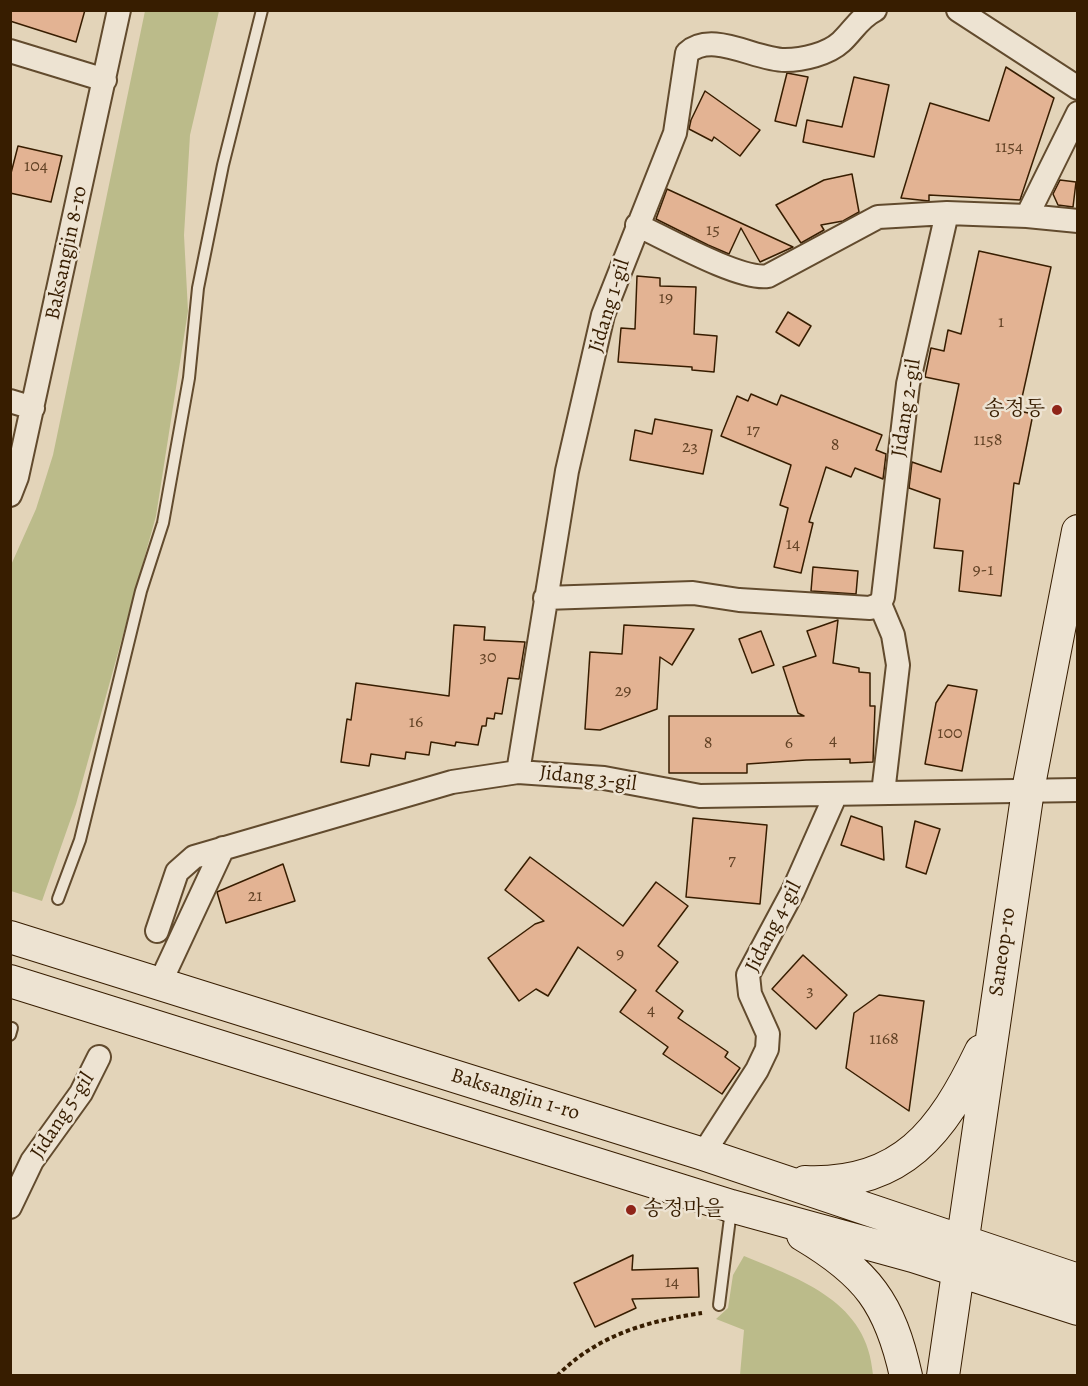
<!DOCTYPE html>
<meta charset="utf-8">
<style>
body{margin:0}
#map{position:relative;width:1088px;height:1386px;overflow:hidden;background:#e3d4b9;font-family:Alegreya,serif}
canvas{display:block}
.frame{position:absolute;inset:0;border:12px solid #371d00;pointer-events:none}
</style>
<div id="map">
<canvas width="1088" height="1386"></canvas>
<div class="frame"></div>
</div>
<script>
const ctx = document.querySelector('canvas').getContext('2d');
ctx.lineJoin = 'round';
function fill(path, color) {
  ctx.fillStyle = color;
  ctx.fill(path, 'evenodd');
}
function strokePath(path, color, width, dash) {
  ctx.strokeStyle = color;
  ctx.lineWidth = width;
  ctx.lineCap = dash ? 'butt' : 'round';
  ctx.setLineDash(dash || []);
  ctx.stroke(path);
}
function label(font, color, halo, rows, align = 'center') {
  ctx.font = font + ' Alegreya,"Noto Serif KR",serif';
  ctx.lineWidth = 5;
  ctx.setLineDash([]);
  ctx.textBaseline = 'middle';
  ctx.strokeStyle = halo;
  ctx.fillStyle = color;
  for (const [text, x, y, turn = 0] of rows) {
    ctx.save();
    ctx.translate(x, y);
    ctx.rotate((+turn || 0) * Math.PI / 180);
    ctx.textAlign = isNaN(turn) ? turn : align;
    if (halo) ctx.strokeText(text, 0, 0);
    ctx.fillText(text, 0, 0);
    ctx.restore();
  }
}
fill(new Path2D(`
 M145 11H219L190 135 184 235 188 311 156 516 76 804 42 901 11 891V565L36 509 53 455Z
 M744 1256C802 1280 868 1302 873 1375H740L744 1330 716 1319 728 1308 733 1275Z`), '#bbbb8a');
const building = new Path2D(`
 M10 10H85L76 42 10 21Z
 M1006 67 1054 98 1020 200 929 195V201L901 198 930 103 989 121Z
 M787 73 808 77 796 126 775 121Z
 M854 77 889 85 874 157 803 142 807 120 842 127Z
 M705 91 760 130 740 156 714 137 712 141 689 129 691 120Z
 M18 146 62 156 51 202 10 193V177Z
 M852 174 859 212 843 221 821 225 824 230 801 243 776 205 824 180Z
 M1060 180 1076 182 1073 207 1058 205 1053 194Z
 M667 189 743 224 793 247 760 262 741 228 729 254 708 245 656 219Z
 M979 251 1051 267 1019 411 1033 414 1019 484 1014 483 1001 596 959 591 963 551 934 548 940 499 909 488 912 462 941 472 959 384 925 377 931 348 944 351 948 330 961 334Z
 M637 276 660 278V286L696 287 694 334 717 336 714 372 692 370V367L618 362 621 328 635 329Z
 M788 312 811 326 799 346 776 332Z
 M751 394 777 405 781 395 882 435 876 450 886 454 883 479 855 468 851 477 826 467 809 522 813 523 801 573 774 567 788 508 780 505 791 465 721 436 737 396 748 401Z
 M655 419 712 430 703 474 630 460 635 430 652 434Z
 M813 567 858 571 856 594 811 591Z
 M838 620 833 663 859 668V672L870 673V706H875L873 762 850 763V759L806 760 747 764V773H669V716H804L798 713 783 667 816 656 807 631Z
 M454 625 485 627 484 640 525 642 519 679 508 678 502 714 495 713 494 719 487 718 486 726H482L478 745 456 742 455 746 431 742 429 755 406 752 405 759 371 754 369 766 341 762 347 719 351 720 356 683 449 696Z
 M624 625 694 629 672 665 660 657 657 709 600 730 585 729 590 652 622 654Z
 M761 631 774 665 752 673 739 639Z
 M948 685 977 690 962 771 925 764 936 703Z
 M851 816 882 827 884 860 841 845Z
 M693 818 767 825 760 904 686 897Z
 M915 821 940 829 926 874 906 867Z
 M530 857 623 926 656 882 688 906 658 946 678 962 656 991 683 1011 678 1018 728 1052 725 1057 740 1068 722 1094 663 1054 668 1047 620 1012 636 990 578 947 548 996 536 989 519 1001 488 958 535 924 544 921 505 890Z
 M283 864 295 901 226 923 217 892Z
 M803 955 847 995 816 1029 772 989Z
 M879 995 924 1001 909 1111 846 1068 854 1013Z
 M633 1255 632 1270 698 1268 699 1297 632 1299 636 1308 595 1327 574 1283Z`);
fill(building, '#e3b393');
strokePath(building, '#371d00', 1.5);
const lane = new Path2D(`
 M58 899 80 840 141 591 163 523 189 378 198 288 223 165 262 10
 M10 1035 12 1028
 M719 1305 731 1210`);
const street = new Path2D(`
 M958 10 1078 88
 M10 51 105 80
 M1027 216 1078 113
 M637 225C665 238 741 281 768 276L878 217 947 213 1027 216 1078 221
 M10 401 33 408
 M10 495 17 477 119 10
 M545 598 693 593 739 600 870 608 880 604 883 597 908 384 947 213
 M880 604 893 635 898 665 883 793
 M518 772 567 471 603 315 675 133 687 53C712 30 755 60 785 60 803 60 828 54 841 42 853 31 860 17 875 10
 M157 931 177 872 194 857 452 782 518 772 604 778 700 796 1078 790
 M160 983 223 848
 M703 1154 757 1070 767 1049 768 1034 750 994 748 975 793 891 836 794
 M10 1207 32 1161 81 1093 99 1057`);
const secondary = new Path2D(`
 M10 937 703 1154 1078 1280
 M10 981 731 1206 913 1256 1078 1309
 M805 1182C902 1186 942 1132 981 1051
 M803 1235C867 1273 890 1303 906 1376
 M943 1376 1028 790 1078 531`);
strokePath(lane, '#624b2e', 14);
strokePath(street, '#624b2e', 26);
strokePath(secondary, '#371d00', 34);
strokePath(new Path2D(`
 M557 1376C597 1335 648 1321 702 1313`), '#371d00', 4, [4.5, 3]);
strokePath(lane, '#ede3d2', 10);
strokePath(street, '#ede3d2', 22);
strokePath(secondary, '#ede3d2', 32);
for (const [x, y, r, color] of [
 [1057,410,6,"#8f2418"],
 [631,1210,6,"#8f2418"]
]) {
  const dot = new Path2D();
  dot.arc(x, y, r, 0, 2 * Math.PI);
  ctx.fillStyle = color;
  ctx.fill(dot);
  strokePath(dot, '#ede3d2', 2);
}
label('18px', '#624225', null, [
 ["1154",1009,148],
 ["104",36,167],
 ["15",713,231],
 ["19",666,299],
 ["1",1001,323],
 ["17",753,431],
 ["1158",988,441],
 ["8",835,446],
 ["23",690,448],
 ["14",793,545],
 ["9-1",983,571],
 ["30",488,658],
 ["29",623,692],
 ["16",416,723],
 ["100",950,734],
 ["4",833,741],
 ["8",708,744],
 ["6",789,744],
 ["7",732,861],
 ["21",255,897],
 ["9",620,955],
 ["3",810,992],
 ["4",651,1011],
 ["1168",884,1040],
 ["14",672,1283]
]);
label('21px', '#371d00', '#ede3d2', [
 ["Baksangjin 8-ro",67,253,-78],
 ["Jidang 1-gil",610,306,-73],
 ["Jidang 2-gil",907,408,-81],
 ["Jidang 3-gil",588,779,7],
 ["Jidang 4-gil",774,927,-63],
 ["Saneop-ro",1003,952,-82],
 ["Baksangjin 1-ro",515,1095,17],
 ["Jidang 5-gil",63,1116,-57]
]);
label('21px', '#371d00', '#ede3d2', [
 ["송정동",1045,410],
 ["송정마을",643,1210,"left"]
], 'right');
</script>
